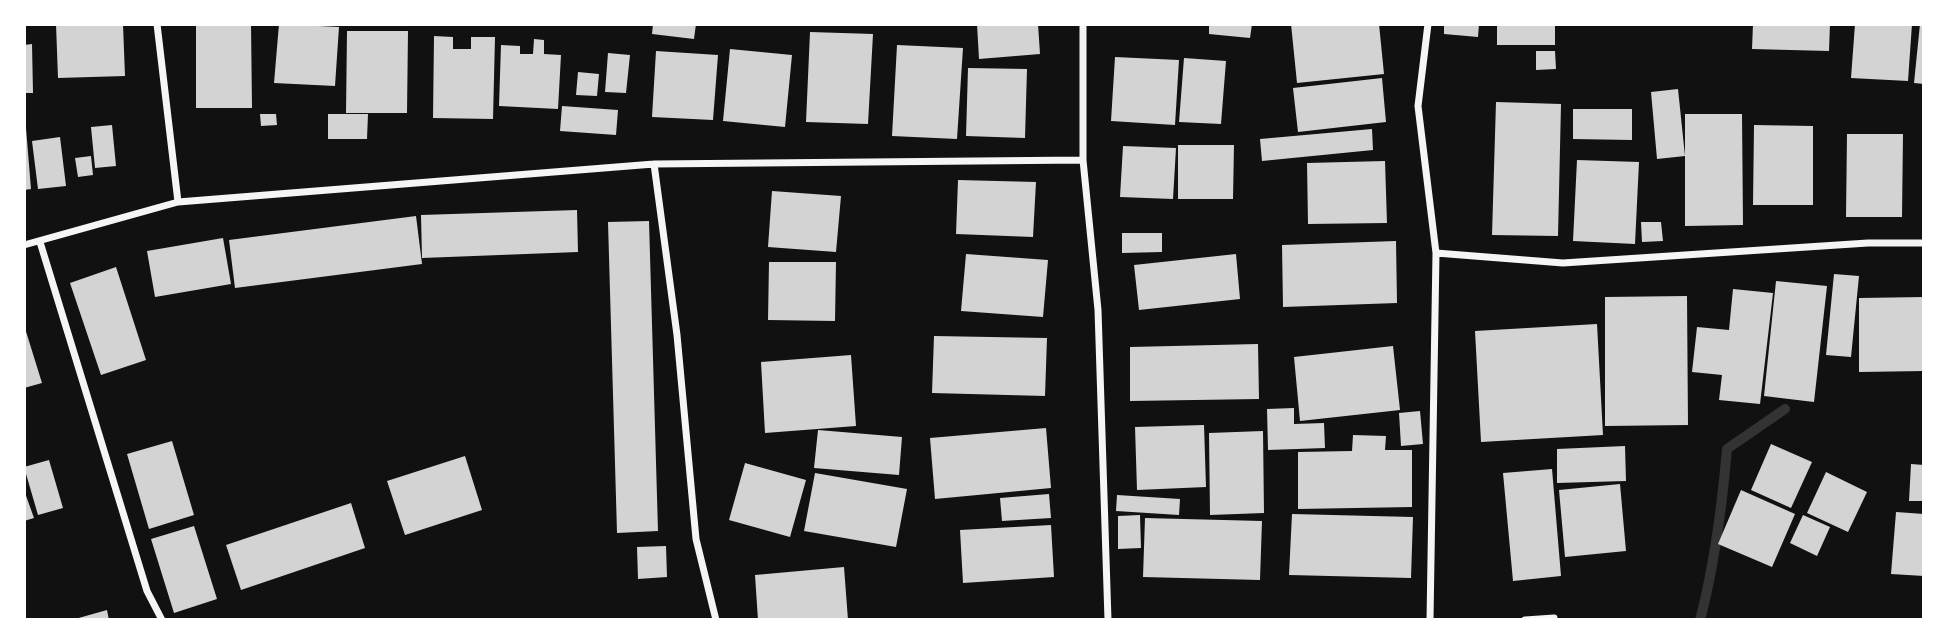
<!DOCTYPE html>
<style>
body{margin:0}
#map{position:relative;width:1948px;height:644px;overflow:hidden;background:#111;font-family:"Exo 2",sans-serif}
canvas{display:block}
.frame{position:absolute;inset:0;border:26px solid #fff;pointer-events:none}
</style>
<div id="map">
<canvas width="1948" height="644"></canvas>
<div class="frame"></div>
</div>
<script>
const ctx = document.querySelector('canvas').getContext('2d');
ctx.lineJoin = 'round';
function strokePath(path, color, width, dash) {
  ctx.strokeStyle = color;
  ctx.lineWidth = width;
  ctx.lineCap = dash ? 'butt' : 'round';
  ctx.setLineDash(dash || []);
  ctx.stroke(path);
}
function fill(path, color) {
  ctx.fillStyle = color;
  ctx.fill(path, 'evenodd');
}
strokePath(new Path2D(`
 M1700 620C1715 564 1722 506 1727 449L1785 409`), '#333', 10);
fill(new Path2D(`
 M56 24H123L125 76 58 78Z
 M196 24H251L252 108H196Z
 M279 24 339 27 335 86 274 83Z
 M653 24H696L694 39 652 34Z
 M977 24H1038L1040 54 979 59Z
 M1209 24H1252L1250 38 1209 34Z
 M1291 24H1379L1384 74 1297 83Z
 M1444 24H1479L1478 37 1444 34Z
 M1497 24H1555V45H1497Z
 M1753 24H1830L1829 51 1752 49Z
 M1855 24H1912L1908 81 1851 78Z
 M1920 24H1924V84L1914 83Z
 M347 31H408L407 113H346Z
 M810 32 873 34 868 124 806 122Z
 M434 36 453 37V49H471V37H495L493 119 433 118Z
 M534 39 544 40V54L561 55 558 109 499 106 501 45 520 46V54H533Z
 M32 44 33 93H24V45Z
 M897 45 963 48 957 139 892 136Z
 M730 49 792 55 785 127 723 121Z
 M656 51 718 55 713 120 652 117Z
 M1536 51H1555L1556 69 1536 70Z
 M608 53 630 55 626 93 605 92Z
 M1115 57 1179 60 1175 125 1111 121Z
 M1184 58 1226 61 1221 124 1179 122Z
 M968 68 1027 69 1025 138 966 136Z
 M578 72 599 74 597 96 576 95Z
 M1382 78 1386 122 1298 132 1293 88Z
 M1678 89 1685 156 1657 159 1651 92Z
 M1496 102 1561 104 1558 236 1492 235Z
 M562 106 618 110 616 135 560 131Z
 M1573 109H1632V140L1573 139Z
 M260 114H276L277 125 261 126Z
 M328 114H368L367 139H328Z
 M1685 114H1742L1743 225 1685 226Z
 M112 125 116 166 95 168 91 127Z
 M1754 125 1813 126V205H1753Z
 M24 128H26L31 189 24 190Z
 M1372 129 1373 150 1262 161 1260 139Z
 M1847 134H1903L1902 217H1846Z
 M60 137 66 186 38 189 32 141Z
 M1178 145H1234L1233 199H1178Z
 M1123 146 1176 148 1173 199 1120 197Z
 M91 156 93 175 78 177 75 158Z
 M1577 160 1639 162 1635 244 1573 241Z
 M1385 161 1387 223 1308 224 1307 163Z
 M958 180 1036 182 1033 237 956 234Z
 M772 191 841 196 836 252 768 247Z
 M577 210 578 252 422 258 421 215Z
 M416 216 422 264 235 288 229 240Z
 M649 221 658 531 617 533 608 222Z
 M1641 222H1661L1663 241 1642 242Z
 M1122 233H1162V252L1122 253Z
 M223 238 231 284 155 297 147 251Z
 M1396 241 1397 303 1283 307 1282 245Z
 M966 254 1048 260 1043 317 961 311Z
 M1236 254 1240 299 1139 310 1134 265Z
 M769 262H836L835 321 768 320Z
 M116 267 146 360 101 375 70 283Z
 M1834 274 1859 276 1851 357 1826 355Z
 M1776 281 1827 286 1814 402 1764 396Z
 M1733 289 1773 293 1760 404 1719 400 1722 375 1692 372 1697 327 1729 330Z
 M1687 296 1688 425 1605 426V297Z
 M1924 297V371L1859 372V298Z
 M1597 324 1603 435 1481 442 1475 331Z
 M24 325 42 383 24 388Z
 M934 336 1047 338 1045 396 932 393Z
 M1258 344 1259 399 1130 401V347Z
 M1393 346 1400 410 1300 421 1294 357Z
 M851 355 856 426 765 433 761 362Z
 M1294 408V424L1324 423 1325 448 1268 450 1267 409Z
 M1420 411 1423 444 1401 446 1399 413Z
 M1204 425 1206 487 1137 490 1135 427Z
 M1046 428 1051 488 935 499 930 438Z
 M818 430 902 437 899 475 814 468Z
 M1263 431 1264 513 1210 515 1209 433Z
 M1353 435 1386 436 1385 450H1412V507L1298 509V452L1352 451Z
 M172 441 194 515 149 529 127 454Z
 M1771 444 1812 462 1791 508 1751 490Z
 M1625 446 1626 481 1557 483V449Z
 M465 456 482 510 405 535 387 481Z
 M49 460 63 508 38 515 24 467Z
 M745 463 806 480 790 537 729 520Z
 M1911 464 1924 465V501H1909Z
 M1552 469 1561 576 1513 581 1503 473Z
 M1826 472 1867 492 1848 532 1807 513Z
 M815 473 907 489 896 547 804 531Z
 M1620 484 1626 551 1565 557 1559 490Z
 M24 490 34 518 24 521Z
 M1741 490 1795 514 1772 567 1718 544Z
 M1049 494 1051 518 1002 521 1000 498Z
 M1117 495 1180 499 1179 515 1116 511Z
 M351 503 365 548 241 590 226 545Z
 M1896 512 1924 514V576L1891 574Z
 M1292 514 1413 517 1411 578 1289 575Z
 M1140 515 1141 548 1118 549V516Z
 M1803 515 1830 527 1817 556 1790 543Z
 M1145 518 1262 521 1260 580 1143 577Z
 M1051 525 1054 577 963 583 960 530Z
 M194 526 217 599 174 613 151 539Z
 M666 546 667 577 638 579 637 547Z
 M844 567 848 620H758L755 575Z
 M107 610 109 620H75V619Z`), '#d3d3d3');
strokePath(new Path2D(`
 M157 24 178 202
 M1083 24V160L1098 310 1108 620
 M1428 24 1418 106 1436 253 1430 620
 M654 164 677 335 696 539 716 620
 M40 242 147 591 162 620
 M24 245 178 202 654 164 1083 160
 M1436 253 1563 263 1868 243H1924
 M1525 620 1554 618`), '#f5f5f5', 7);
</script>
